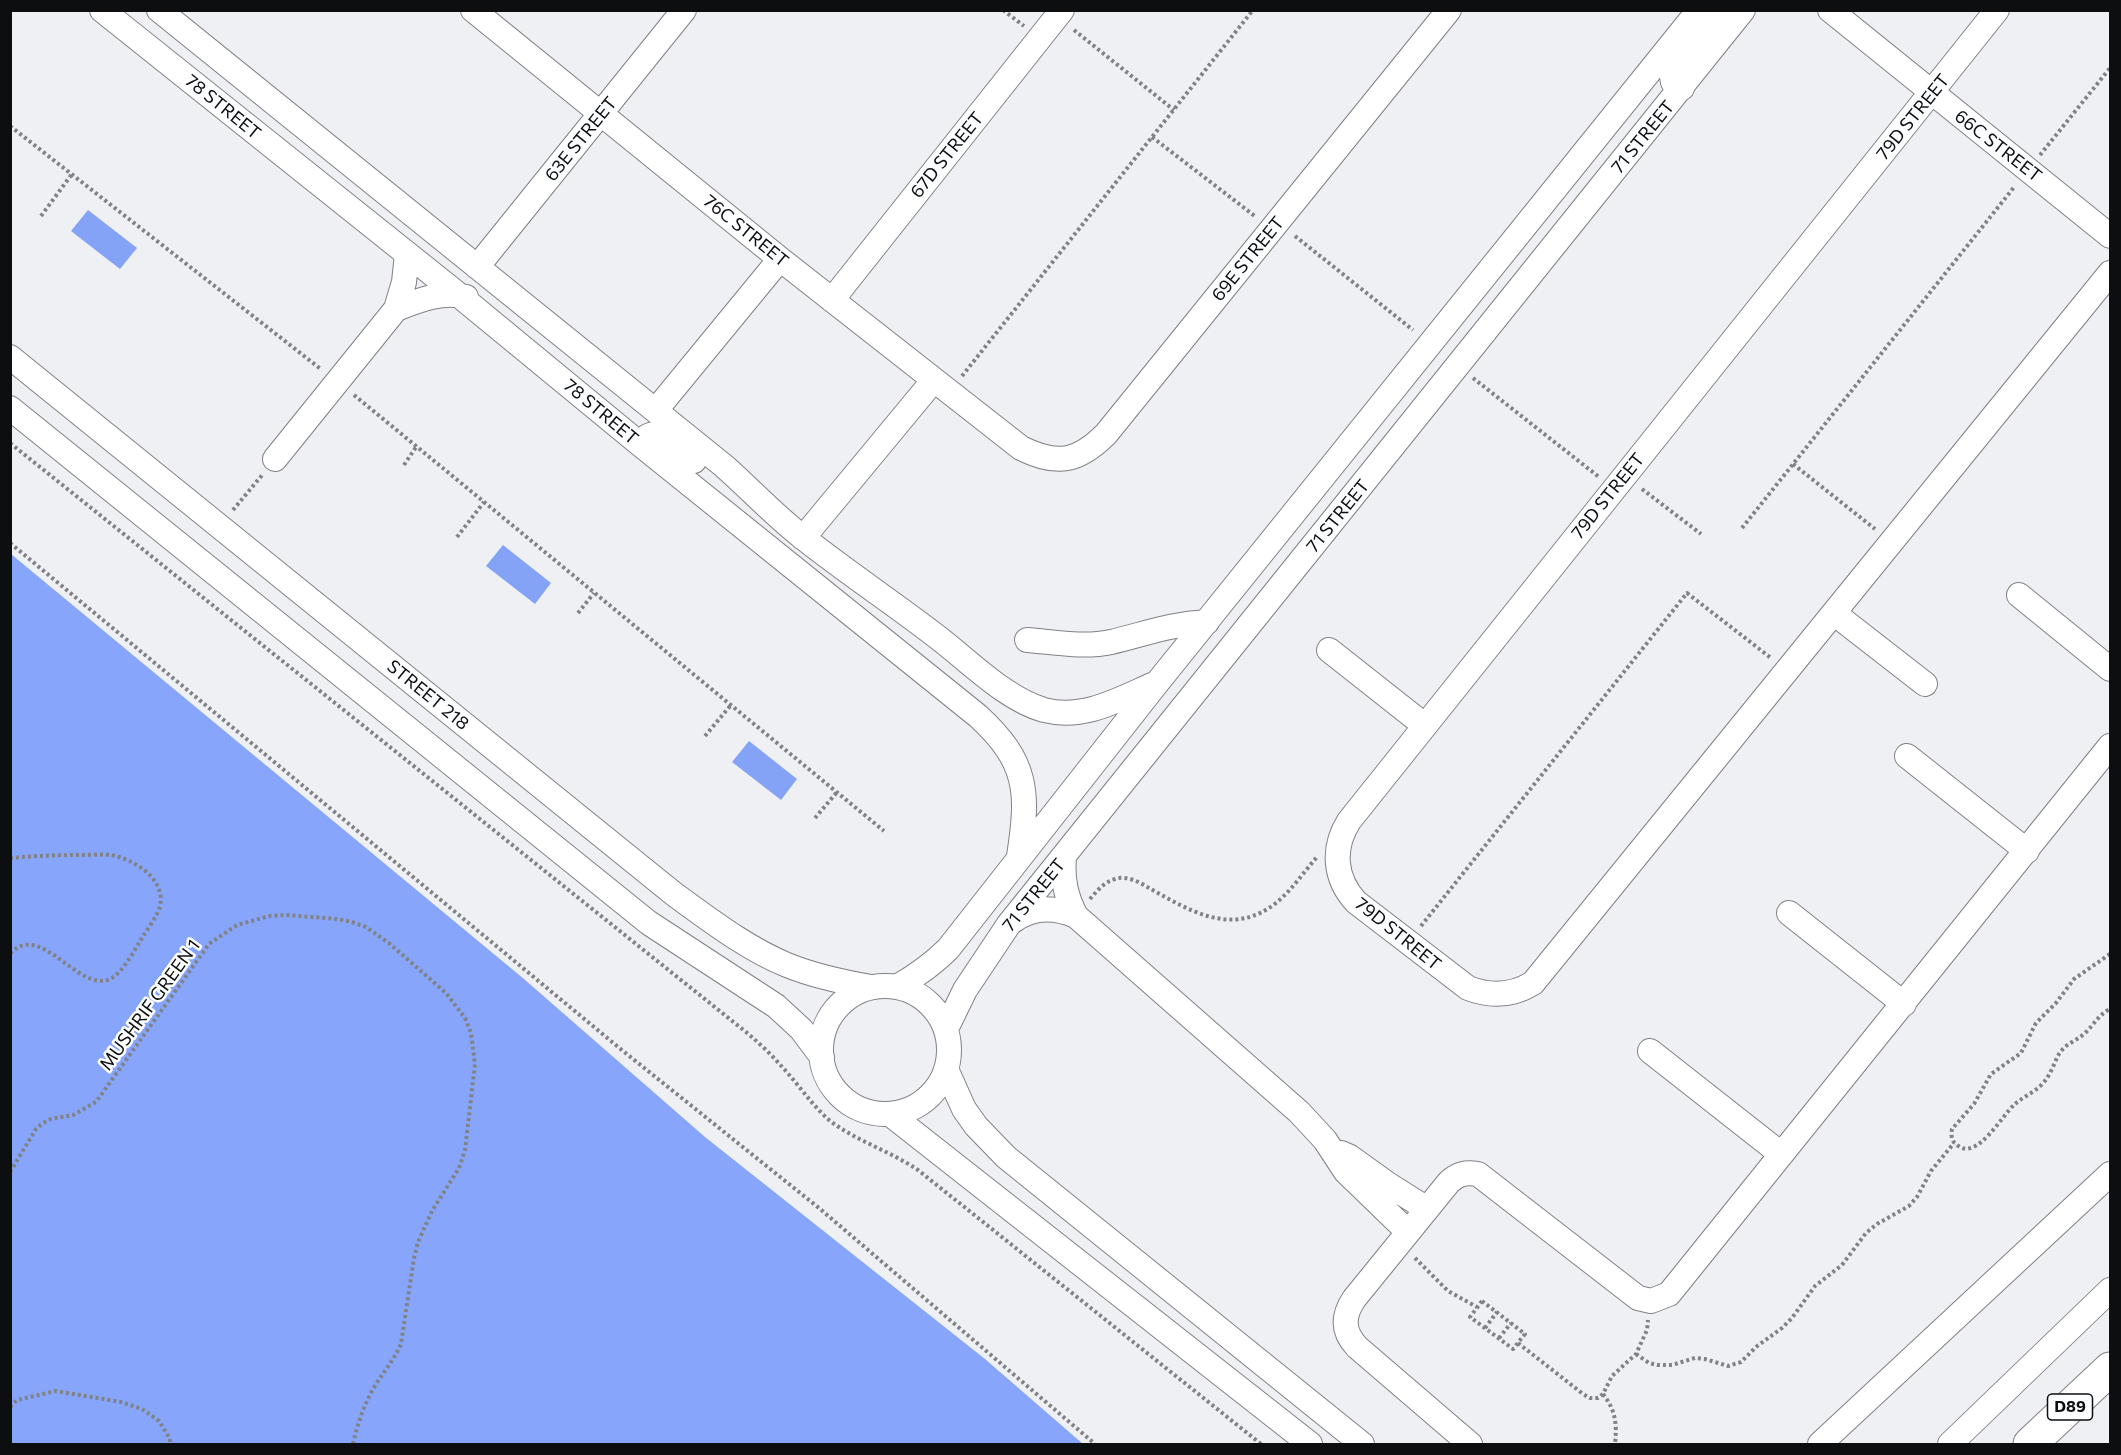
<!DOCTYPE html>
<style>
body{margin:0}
#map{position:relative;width:2121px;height:1455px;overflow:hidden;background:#eff0f4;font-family:Commissioner,sans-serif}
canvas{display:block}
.frame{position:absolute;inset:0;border:12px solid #0d0e0f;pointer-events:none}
</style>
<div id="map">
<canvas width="2121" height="1455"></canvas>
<div class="frame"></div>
</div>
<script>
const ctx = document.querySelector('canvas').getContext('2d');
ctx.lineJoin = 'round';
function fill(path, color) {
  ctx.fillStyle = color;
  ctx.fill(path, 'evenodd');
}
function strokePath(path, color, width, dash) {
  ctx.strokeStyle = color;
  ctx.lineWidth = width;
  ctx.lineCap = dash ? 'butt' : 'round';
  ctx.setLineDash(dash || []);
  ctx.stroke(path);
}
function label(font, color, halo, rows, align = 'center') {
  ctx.font = font + ' Commissioner,sans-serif';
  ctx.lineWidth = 5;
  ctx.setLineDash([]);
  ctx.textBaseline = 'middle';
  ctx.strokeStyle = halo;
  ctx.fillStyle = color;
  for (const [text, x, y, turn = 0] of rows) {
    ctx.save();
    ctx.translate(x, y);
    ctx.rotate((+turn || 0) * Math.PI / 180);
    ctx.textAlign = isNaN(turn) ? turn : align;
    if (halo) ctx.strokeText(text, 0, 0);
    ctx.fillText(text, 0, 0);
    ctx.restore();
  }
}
fill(new Path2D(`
 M11 554 524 979 705 1137 985 1359 1083 1444H11Z`), '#87a6fb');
fill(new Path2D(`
 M88 210 137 248 120 269 71 231Z
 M503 545 551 583 535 604 486 566Z
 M749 741 797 779 781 800 732 762Z`), '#84a3f7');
const minor = new Path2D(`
 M102 10 460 296 641 445 978 716C1028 762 1029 792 1019 856
 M159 10 724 466C750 489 773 514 801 536 845 571 892 602 936 636 968 660 1005 699 1044 710 1083 720 1118 700 1152 685
 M473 10 780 259 1021 448C1057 466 1078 462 1106 434L1449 10
 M1830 10 2110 236
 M1997 10 1349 821C1332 848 1334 878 1356 902L1468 988C1491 997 1512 996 1533 983L2110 273
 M1682 88 1673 82 1671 71 1718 10
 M477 267 684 10
 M832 300 1062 10
 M396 309C417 301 443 290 466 297
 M10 357 674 894C710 920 746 948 787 965 814 976 842 982 871 987
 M10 408 649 923 776 1006 801 1029 822 1057
 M656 410 780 259
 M641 445C644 438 647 435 655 434L694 461
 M275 459 396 309 404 282 407 254
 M803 538 933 381
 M2019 595 2110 669
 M1835 614 1925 684
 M1027 640C1054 642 1083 648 1111 642 1145 634 1170 624 1207 622
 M1329 650 1424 725
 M1907 756 2027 851
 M1064 857C1062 880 1066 897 1076 916
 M1789 913 1904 1004
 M1013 921C1033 906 1055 907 1076 916L1299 1112 1325 1140 1346 1172 1408 1232
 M821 1050a64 64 0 1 1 128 0a64 64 0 1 1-128 0Z
 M897 987C916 976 932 965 948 949L1157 683 1699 10
 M946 1029 965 990 1009 924 1743 10
 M1650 1051 1781 1154
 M946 1069 964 1109 976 1126 1006 1157 1362 1444
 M890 1114 1310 1444
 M1341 1153 1350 1157 1389 1185 1427 1209
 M1470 1444 1357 1347C1343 1332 1342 1317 1354 1299L1449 1182C1458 1174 1465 1172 1478 1174L1638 1298 1651 1301 1669 1294 2110 746
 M1820 1444 2110 1174
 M1950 1444 2110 1290`);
const highway = new Path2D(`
 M2030 1444 2110 1369`);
strokePath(minor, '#808185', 26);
strokePath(highway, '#808185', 35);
strokePath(new Path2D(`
 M1003 10 1024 26
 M1074 30 1174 110
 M10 126 322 370
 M1152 137 1256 217
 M2040 155 2110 68
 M41 216 72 174
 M1295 236 1413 330
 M962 376 1253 10
 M1473 378 1599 477
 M354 395 884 831
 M10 443 746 1032C759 1043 772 1055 783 1068 799 1085 811 1104 829 1120 854 1140 890 1151 918 1170L1261 1444
 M1793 464 1875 529
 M404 465 416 447
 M1642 489 1701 534
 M233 510 263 474
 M1742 528 2015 186
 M457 537 484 502
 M10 543 623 1051 819 1208 1095 1444
 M578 613 594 593
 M705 736 731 705
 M815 818 837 792
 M10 858C33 856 56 855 79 855 90 855 101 854 111 855 134 859 166 879 160 906 157 917 148 928 142 938 135 949 128 963 119 972 86 1009 43 916 10 954
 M1090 899C1097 891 1104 882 1115 879 1127 875 1139 882 1149 888 1187 909 1227 935 1269 908 1288 896 1302 874 1317 857
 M1421 926 1687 593 1771 658
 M2110 954 2074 979 2056 1003 2036 1023 2021 1053 1991 1074 1974 1104 1952 1129C1951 1135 1951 1141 1957 1145 1977 1162 2002 1115 2015 1104 2024 1096 2036 1092 2044 1082 2051 1074 2054 1063 2059 1054 2065 1044 2076 1041 2084 1034 2094 1025 2098 1015 2110 1009
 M10 1172 36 1129 43 1123 51 1119 73 1115 96 1102 209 944 237 925 269 916 286 915 337 919 352 922 366 927 390 944 446 993 465 1018 471 1033 475 1064 465 1150 459 1168 432 1211 418 1242 414 1258 401 1344C395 1358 386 1369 378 1381 365 1401 358 1422 353 1444
 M1415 1258 1448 1291 1477 1307
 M1482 1301 1525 1334 1513 1349 1470 1317Z
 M1485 1328 1497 1312
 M1499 1338 1511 1323
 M1518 1343 1583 1394 1590 1398H1598L1603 1394 1612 1376 1636 1354 1647 1330 1648 1320
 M1636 1354 1649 1363 1657 1365H1672L1695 1358 1705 1359 1728 1366 1741 1362 1756 1347 1782 1328 1792 1318 1815 1286 1842 1265 1866 1233 1877 1224 1909 1206 1917 1197 1931 1171 1954 1143
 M1603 1394C1616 1411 1617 1424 1615 1444
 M10 1407 17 1400 56 1391 121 1402 142 1409 159 1421 170 1439V1444`), '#818285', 4, [3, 3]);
strokePath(minor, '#fff', 24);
strokePath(highway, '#fff', 33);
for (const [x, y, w] of [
 [2070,1407,45]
]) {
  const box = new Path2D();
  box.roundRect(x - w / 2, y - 13, w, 26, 4.5);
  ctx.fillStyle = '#fdfeff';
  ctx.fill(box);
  strokePath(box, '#0d0e0f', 1.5);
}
label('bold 16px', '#0d0e0f', null, [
 ["D89",2070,1407]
]);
label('18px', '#0d0e0f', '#fdfeff', [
 ["78 STREET",223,107,39],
 ["79D STREET",1913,117,-51],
 ["71 STREET",1643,137,-51],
 ["63E STREET",581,139,-51],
 ["66C STREET",1998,146,38],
 ["67D STREET",947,155,-51],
 ["76C STREET",746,231,39],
 ["69E STREET",1248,259,-51],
 ["78 STREET",601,412,40],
 ["79D STREET",1608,496,-51],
 ["71 STREET",1338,516,-51],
 ["STREET 218",428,695,39],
 ["71 STREET",1034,895,-51],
 ["79D STREET",1398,934,39],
 ["MUSHRIF GREEN 1",150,1005,-54]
]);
</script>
